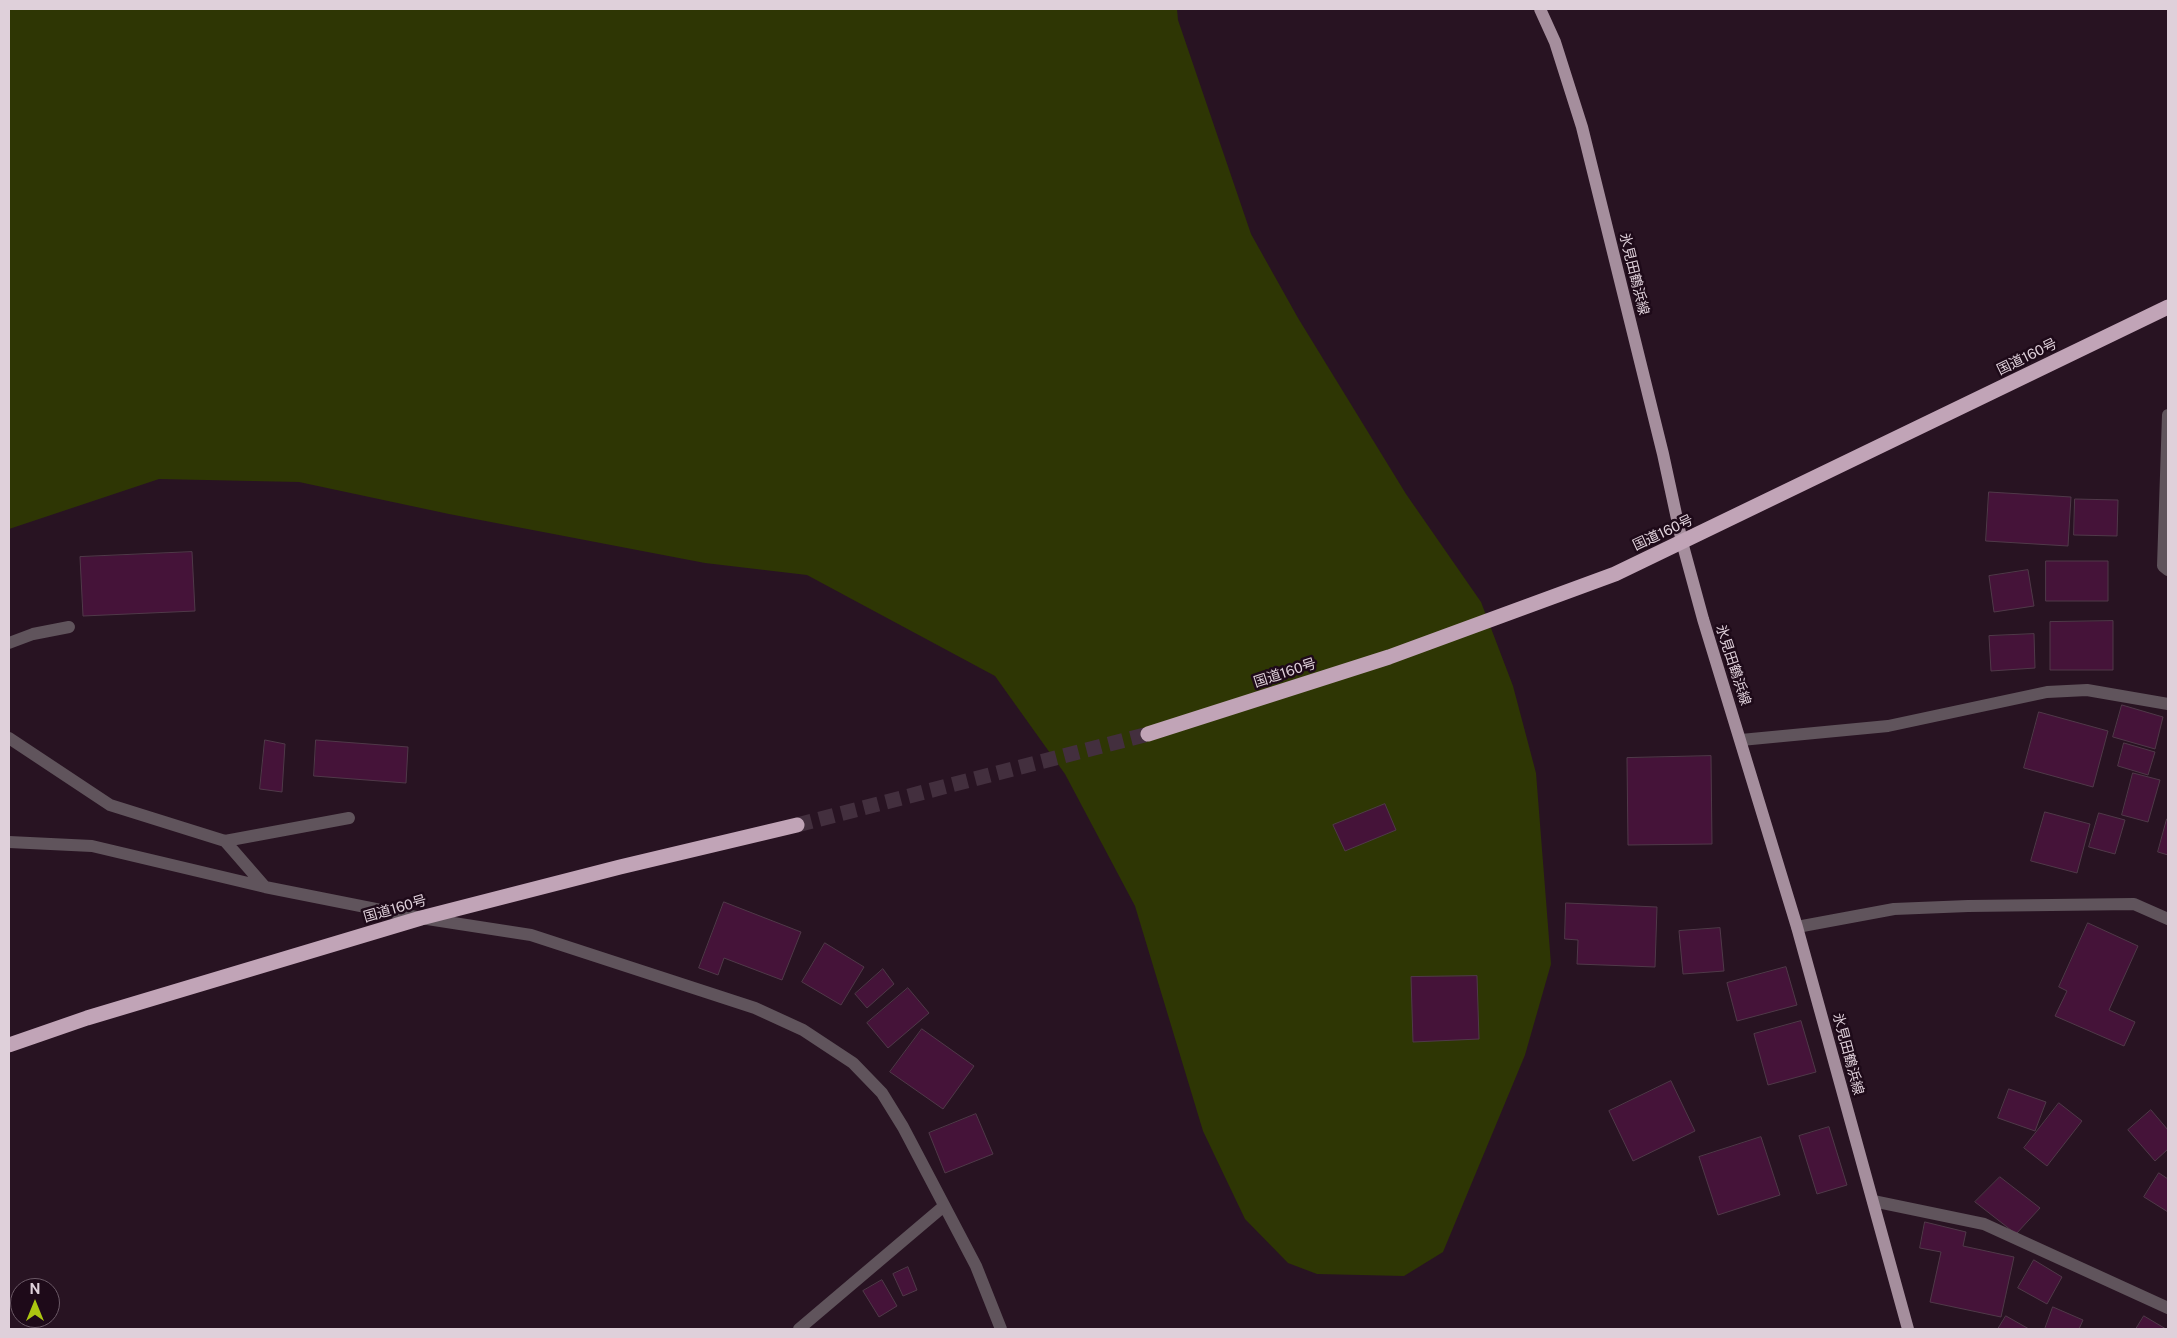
<!DOCTYPE html>
<meta charset="utf-8">
<style>
body{margin:0}
#map{position:relative;width:2177px;height:1338px;overflow:hidden;background:#281322;font-family:"Public Sans",sans-serif}
canvas{display:block}
.frame{position:absolute;inset:0;border:10px solid #dfd0da;pointer-events:none}
.north{position:absolute;left:10px;top:1278px;width:50px;height:50px;box-sizing:border-box;background:#1e0a19;border:1px solid #6b5966;border-radius:50%;rotate:0deg;font-size:14px;font-weight:700;line-height:20px;text-align:center;color:#dfd0da}
.north::after{content:'';display:block;margin:auto;width:18px;height:22px;background:#acc611;clip-path:polygon(50% 0,100% 100%,50% 72%,0 100%)}
</style>
<div id="map">
<canvas width="2177" height="1338"></canvas>
<div class="frame"></div>
<div class="north">N</div>
</div>
<script>
const ctx = document.querySelector('canvas').getContext('2d');
ctx.lineJoin = 'round';
function fill(path, color) {
  ctx.fillStyle = color;
  ctx.fill(path, 'evenodd');
}
function strokePath(path, color, width, dash) {
  ctx.strokeStyle = color;
  ctx.lineWidth = width;
  ctx.lineCap = dash ? 'butt' : 'round';
  ctx.setLineDash(dash || []);
  ctx.stroke(path);
}
function label(font, color, halo, rows, align = 'center') {
  ctx.font = font + ' "Public Sans","Noto Sans JP",sans-serif';
  ctx.lineWidth = 5;
  ctx.setLineDash([]);
  ctx.textBaseline = 'middle';
  ctx.strokeStyle = halo;
  ctx.fillStyle = color;
  for (const [text, x, y, turn = 0] of rows) {
    ctx.save();
    ctx.translate(x, y);
    ctx.rotate((+turn || 0) * Math.PI / 180);
    ctx.textAlign = isNaN(turn) ? turn : align;
    if (halo) ctx.strokeText(text, 0, 0);
    ctx.fillText(text, 0, 0);
    ctx.restore();
  }
}
fill(new Path2D(`
 M9 9H1177L1178 20 1251 234 1298 318 1406 494 1481 602 1513 686 1536 773 1551 964 1525 1055 1443 1252 1404 1276 1317 1274 1288 1263 1245 1219 1203 1131 1135 906 1065 774 995 676 807 575 705 563 449 514 299 482 159 479 9 529Z`), '#2e3604');
const building = new Path2D(`
 M1989 492 2071 497 2068 546 1986 541Z
 M2075 499 2118 500 2117 536 2074 535Z
 M192 552 195 611 83 616 80 557Z
 M2046 561H2108V601H2046Z
 M2028 570 2034 606 1994 612 1989 576Z
 M2113 621V670H2050V622Z
 M2034 634 2035 668 1991 671 1989 636Z
 M2122 705 2163 717 2155 749 2113 737Z
 M2039 712 2108 731 2093 787 2024 768Z
 M265 740 285 744 282 792 260 789Z
 M316 740 408 747 406 783 314 776Z
 M2124 743 2155 752 2148 775 2118 766Z
 M1711 756 1712 844 1628 845 1627 758Z
 M2133 773 2160 780 2148 822 2122 815Z
 M1385 804 1396 830 1345 851 1333 825Z
 M2045 812 2090 824 2077 873 2031 861Z
 M2099 813 2125 820 2115 854 2089 847Z
 M2167 819H2168V855L2158 852Z
 M724 902 801 932 782 980 724 958 718 975 699 968Z
 M1566 903 1657 907 1655 967 1577 964 1578 940 1565 939Z
 M2088 923 2138 946 2109 1010 2135 1022 2124 1046 2055 1016 2067 991 2059 987Z
 M1720 928 1724 971 1683 974 1679 931Z
 M825 943 864 967 841 1005 802 982Z
 M1786 967 1797 1005 1737 1021 1727 983Z
 M883 969 894 984 867 1008 855 994Z
 M1477 976 1479 1039 1413 1042 1411 977Z
 M908 988 929 1013 888 1048 867 1023Z
 M1801 1021 1816 1072 1768 1085 1754 1034Z
 M922 1029 974 1066 943 1109 890 1072Z
 M1671 1081 1695 1131 1633 1161 1609 1111Z
 M2009 1089 2046 1102 2035 1131 1998 1118Z
 M2059 1103 2082 1121 2047 1166 2024 1148Z
 M2151 1110 2168 1130V1149L2155 1161 2128 1130Z
 M976 1114 993 1154 945 1173 929 1133Z
 M1829 1127 1847 1185 1817 1194 1799 1136Z
 M1761 1137 1780 1195 1718 1215 1699 1157Z
 M2159 1173 2168 1179V1212L2144 1197Z
 M2000 1177 2040 1208 2016 1234 1975 1202Z
 M1925 1222 1966 1232 1963 1246 2014 1257 2001 1317 1930 1302 1941 1252 1920 1248Z
 M2034 1260 2062 1277 2047 1304 2018 1288Z
 M908 1267 917 1290 903 1296 893 1274Z
 M882 1280 897 1306 879 1317 863 1291Z
 M2053 1307 2083 1320 2079 1329H2045Z
 M2006 1316 2029 1329H1998Z
 M2144 1316 2166 1329H2136Z`);
fill(building, '#451339');
strokePath(building, '#503949', 1);
strokePath(new Path2D(`
 M797 825 1148 734`), '#432f3e', 15, [15, 8]);
strokePath(new Path2D(`
 M2168 415 2163 566 2168 570
 M9 643 33 634 69 627
 M9 738 110 805 225 841
 M1741 740 1888 726 2047 692 2087 690 2168 704
 M9 842 92 846 265 887 421 918 531 935 755 1008 803 1030 853 1063 882 1093 903 1127 976 1266 1001 1329
 M265 887 225 841 349 818
 M1797 927 1894 909 1968 906 2134 904 2168 919
 M1873 1201 1984 1224 2168 1308
 M799 1329 944 1206`), '#60545c', 12);
strokePath(new Path2D(`
 M1540 9 1555 42 1582 127 1663 454 1682 542 1703 619 1797 927 1908 1329`), '#a58e9d', 12);
strokePath(new Path2D(`
 M1148 734 1389 657 1615 574 2168 307
 M9 1045 87 1018 421 918 620 867 797 825`), '#c1a4b7', 15);
label('14px', '#dfd0da', '#1e0a19', [
 ["氷見田鶴浜線",1634,274,76],
 ["国道160号",2027,357,-26],
 ["国道160号",1663,533,-25],
 ["氷見田鶴浜線",1733,665,72],
 ["国道160号",1285,673,-18],
 ["国道160号",395,909,-16],
 ["氷見田鶴浜線",1848,1054,75]
]);
</script>
